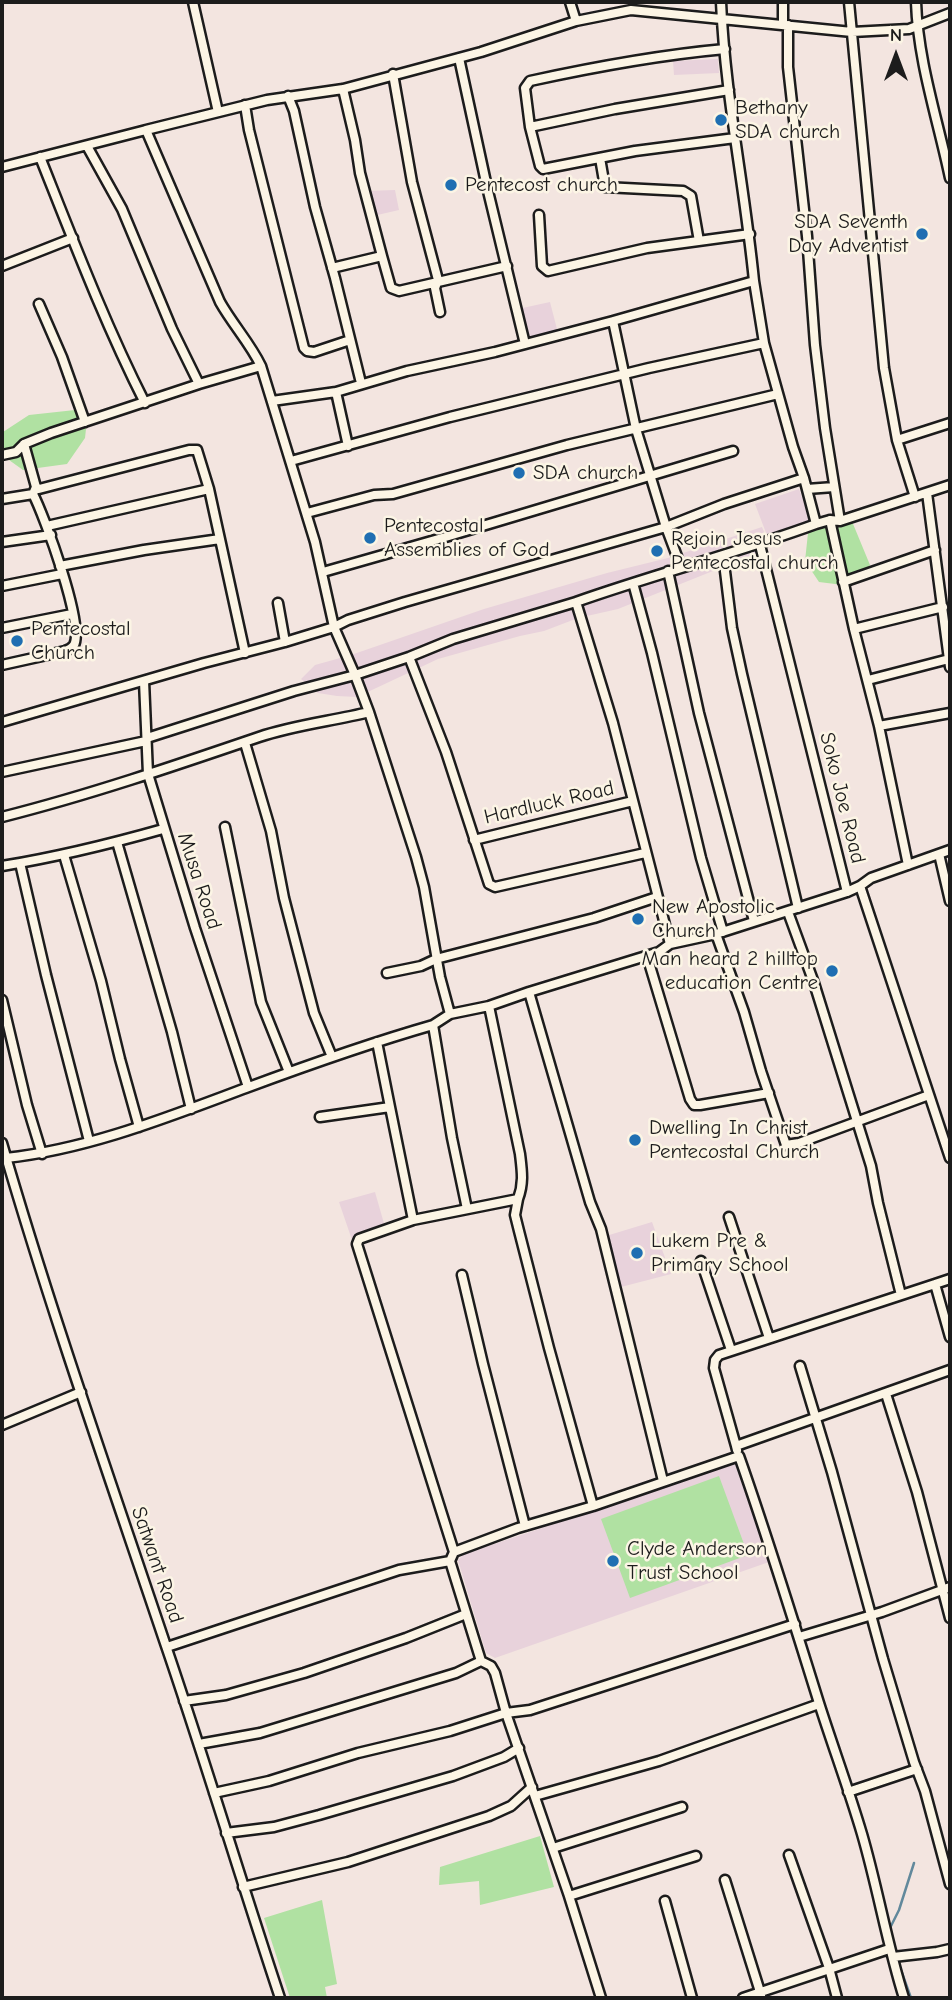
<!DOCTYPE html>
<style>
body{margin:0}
#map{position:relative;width:952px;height:2000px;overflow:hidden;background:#f3e5e0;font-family:"Comic Neue",sans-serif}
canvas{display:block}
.frame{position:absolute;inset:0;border:4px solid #1c1c1c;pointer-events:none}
.north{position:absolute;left:861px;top:21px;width:70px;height:70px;-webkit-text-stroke:5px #fcf5e5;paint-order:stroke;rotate:0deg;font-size:19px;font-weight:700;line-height:28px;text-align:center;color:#1c1c1c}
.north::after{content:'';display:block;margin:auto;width:24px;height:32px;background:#1c1c1c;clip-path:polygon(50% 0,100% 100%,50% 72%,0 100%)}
</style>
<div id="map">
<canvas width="952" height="2000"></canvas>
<div class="frame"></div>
<div class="north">N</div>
</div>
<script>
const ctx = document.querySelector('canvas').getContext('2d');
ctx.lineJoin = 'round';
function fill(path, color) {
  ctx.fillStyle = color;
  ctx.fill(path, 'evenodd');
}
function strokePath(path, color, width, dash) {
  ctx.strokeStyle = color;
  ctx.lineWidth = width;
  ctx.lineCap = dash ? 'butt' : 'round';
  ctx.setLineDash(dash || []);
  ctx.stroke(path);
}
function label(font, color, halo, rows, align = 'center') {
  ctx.font = font + ' "Comic Neue",sans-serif';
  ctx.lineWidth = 5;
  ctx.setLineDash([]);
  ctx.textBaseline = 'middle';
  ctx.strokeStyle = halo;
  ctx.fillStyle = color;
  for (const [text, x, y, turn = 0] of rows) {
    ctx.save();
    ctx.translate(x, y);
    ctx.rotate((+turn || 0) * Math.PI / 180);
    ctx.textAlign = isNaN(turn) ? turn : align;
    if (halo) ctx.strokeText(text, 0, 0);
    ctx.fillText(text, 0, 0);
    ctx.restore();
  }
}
fill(new Path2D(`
 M718 59 719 73 674 75 673 61Z
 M395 190 399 210 373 216 367 191Z
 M550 302 558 333 527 342 518 309Z
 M799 489 811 523 768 538 755 504Z
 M762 527 768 542 753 555 618 609 578 618 544 631 520 636 438 659 357 697 337 696 318 693 301 679 315 665 351 655 484 609 607 573 668 558Z
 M375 1192 385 1227 352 1240 339 1202Z
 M652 1222 671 1274 621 1287 606 1236Z
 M735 1464 769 1562 495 1658 486 1653 458 1560 464 1554Z`), '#e8d2db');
fill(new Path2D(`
 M75 410 87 420 85 438 67 464 23 470 2 455 3 432 29 415Z
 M827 518 851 519 870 565 851 586 819 582 805 561 808 533Z
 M719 1476 748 1555 630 1598 601 1519Z
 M540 1836 554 1887 480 1905 479 1881 439 1885 440 1867Z
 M322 1900 337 1984 325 1987 327 1998H290L264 1918Z`), '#b0e1a2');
strokePath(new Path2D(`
 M890 1932V1928L899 1910 914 1863
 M897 1959 911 1998`), '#62899c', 2.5);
const street = new Path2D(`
 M193 2 218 112
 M570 2 576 21
 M721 2C725 96 745 188 754 281
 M849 2 884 368 897 440 915 497
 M916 2C918 62 938 120 950 178
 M783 25V2
 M788 25V67L807 236 815 345 825 428 840 521 830 520 854 629 879 726 908 865
 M459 58 487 187 525 344
 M393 74 412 182 438 280 435 288 440 312
 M343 89 355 140 360 173 382 256
 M729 90 615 109 530 127 540 166 543 169 635 151 735 138
 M288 96 294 111 315 207 335 278 361 383
 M245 105 249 130 304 348 307 351 314 352 350 340
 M530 127 525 88 530 81C594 67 659 55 725 49
 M146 130 267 100 343 89 481 52 576 21 631 10 852 32 909 29 950 13
 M87 146 122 209 172 329 199 384
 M40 157C73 240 105 324 145 403
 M600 158 605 187 683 191 691 196 699 241
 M2 167 146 130 220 302C233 325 250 343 261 366
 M539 215 542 266 548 271 647 248 750 234
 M2 266 73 238
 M332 268 382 256 391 288 399 291 507 266
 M39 304 62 357 85 422
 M613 321 754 281 764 343
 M336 392 348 446
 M272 401 336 392 407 371 495 352 613 321 636 429 666 527 681 567
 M897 440 950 423
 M2 455 16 452 24 444
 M291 461 450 417 649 368 764 343 793 447 804 478
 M36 487 24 444 51 433 199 384 261 366 315 542 334 627 355 675 409 657 453 639 576 602
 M807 489 834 487
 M927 493 950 667
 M2 499 33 494 36 487 39 489 189 450H197L209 489 245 653
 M307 513 374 495 393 494 567 445 778 394
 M840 521 950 485
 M47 526 209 489
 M2 542 51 535
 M760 545 847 892 860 886 950 1158
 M723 555 732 628 742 674 798 908
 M60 566 144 550 220 539
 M668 571 699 713 754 921
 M323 572 449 536 733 451
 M843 582 935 550
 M633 583 652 653 701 858 723 932
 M2 586 62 574
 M278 603 285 642
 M2 628 72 614
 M854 629 943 607
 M409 657 446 752 489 884 495 887 645 853
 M2 665 65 651C68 650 72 648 74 645 85 626 44 515 33 494
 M868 680 949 659
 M144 681 148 774 195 928 248 1087
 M2 722 204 663 285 642 334 627 348 620 405 602 666 527 724 504 804 478 816 524 830 520
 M879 726 950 713
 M147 738 294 691 355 675 369 712
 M245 743 271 831 284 898 314 1013 332 1057
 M2 772 146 741
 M2 817C89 795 174 766 259 737 294 725 333 721 369 712L416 857 424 887 440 977 450 1014
 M225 827 261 1002 289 1072
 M474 840 633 801
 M117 842 172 1032 191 1109
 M939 854 950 901
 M64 855 101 981 120 1059 139 1127
 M20 863 46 975 89 1141
 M2 866C57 857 110 844 163 829
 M860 886 871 878 950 850
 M788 912 814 983 871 1166 878 1203 901 1295
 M716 934 744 1012 761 1071 786 1145 799 1143 929 1095
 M670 944 613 723 576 602C655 574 737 553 816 524
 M647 956 690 1099 694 1105H700L769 1093
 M387 973 421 966 436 959 594 918 657 897
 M2 1000 27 1105 42 1154
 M489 1006 520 1154C522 1171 524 1183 518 1199
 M433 1025 450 1014 489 1006 529 992
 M377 1042 390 1107
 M320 1117 390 1107 413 1220
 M2 1143C51 1312 110 1479 166 1646 206 1763 241 1881 280 1998
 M6 1158C89 1149 168 1117 246 1088 308 1065 370 1043 433 1025L452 1138 467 1209
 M729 1217 769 1338
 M701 1261 731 1350
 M462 1275 483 1364 525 1526
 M950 1279 935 1284 950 1337
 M800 1366 832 1472 883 1659 914 1762 925 1791 950 1884
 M886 1394 917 1492 950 1618
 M2 1425 81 1392
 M736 1446 714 1368 715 1360 719 1355 935 1284
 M737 1450 736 1446 950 1370
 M663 1481 601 1229 590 1202 529 992 659 952 670 944 716 934 847 892
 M454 1552 357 1244 359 1239 413 1220 518 1199 515 1215 519 1231 549 1348 593 1506
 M450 1561 454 1552 518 1528 593 1506 739 1456C768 1538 793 1620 819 1703 833 1747 849 1790 862 1834 878 1889 887 1944 904 1998
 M799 1637 882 1612 950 1587
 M167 1647 399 1570 450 1561 481 1661 491 1666 495 1673 506 1713 569 1896 601 1998
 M184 1701 226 1695 304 1673 406 1638 466 1614
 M199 1744 260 1733 456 1673 481 1661
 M848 1792 917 1769
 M214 1793 269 1781 358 1753 450 1731 506 1713 530 1710 795 1624
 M535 1796 659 1761 819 1704
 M226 1833 274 1827 319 1815 453 1776 504 1757 519 1748
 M553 1848 682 1807
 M789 1855 829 1968 837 1998
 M725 1880 761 1995
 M243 1887 348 1862 489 1816 511 1806 532 1787
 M569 1896 696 1856
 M665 1901 692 1998
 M893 1957 937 1952 950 1949
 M743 1998 889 1949`);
strokePath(street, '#1c1c1c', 13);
strokePath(street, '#fcf5e5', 8);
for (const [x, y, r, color] of [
 [721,120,7,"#1f6fb2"],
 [451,185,7,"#1f6fb2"],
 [922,234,7,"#1f6fb2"],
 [519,473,7,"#1f6fb2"],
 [370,538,7,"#1f6fb2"],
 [657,551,7,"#1f6fb2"],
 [17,641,7,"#1f6fb2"],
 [638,919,7,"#1f6fb2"],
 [832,971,7,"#1f6fb2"],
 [635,1140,7,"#1f6fb2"],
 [637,1253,7,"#1f6fb2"],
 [613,1561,7,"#1f6fb2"]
]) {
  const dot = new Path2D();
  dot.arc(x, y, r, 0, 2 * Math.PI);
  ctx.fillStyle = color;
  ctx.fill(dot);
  strokePath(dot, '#fcf5e5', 2.5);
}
label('21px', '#1c1c1c', '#fcf5e5', [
 ["Bethany",735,108],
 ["SDA church",735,132],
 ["Pentecost church",465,185],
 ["SDA Seventh",908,222,"right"],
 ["Day Adventist",908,246,"right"],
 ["SDA church",533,473],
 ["Pentecostal",384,526],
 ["Assemblies of God",384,550],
 ["Rejoin Jesus",671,539],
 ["Pentecostal church",671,563],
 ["Pentecostal",31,629],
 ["Church",31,653],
 ["New Apostolic",652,907],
 ["Church",652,931],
 ["Man heard 2 hilltop",818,959,"right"],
 ["education Centre",818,983,"right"],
 ["Dwelling In Christ",649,1128],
 ["Pentecostal Church",649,1152],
 ["Lukem Pre &",651,1241],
 ["Primary School",651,1265],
 ["Clyde Anderson",627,1549],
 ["Trust School",627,1573]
], 'left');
label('21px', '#1c1c1c', '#fcf5e5', [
 ["Soko Joe Road",842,798,76],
 ["Hardluck Road",549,803,-13],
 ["Musa Road",199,881,72],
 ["Satwant Road",157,1565,71]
]);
</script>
